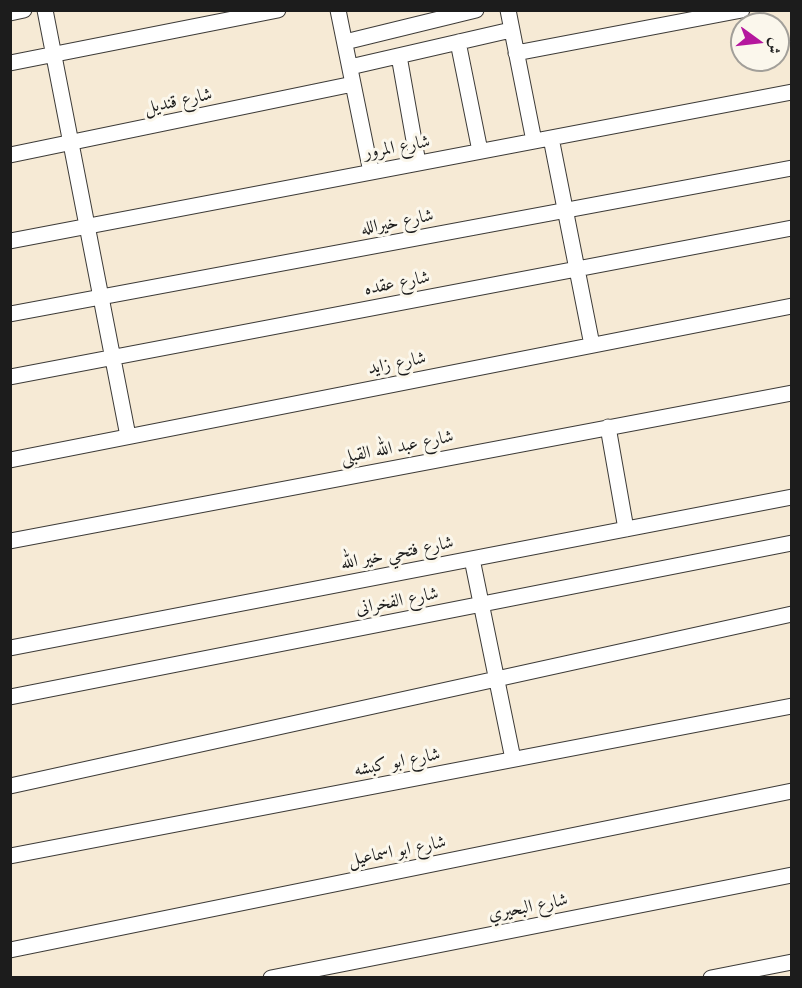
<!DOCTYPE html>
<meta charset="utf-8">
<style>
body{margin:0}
#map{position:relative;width:802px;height:988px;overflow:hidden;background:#f6ead5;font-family:"Libre Caslon Text",Amiri,serif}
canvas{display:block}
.frame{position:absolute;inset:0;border:12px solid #1c1c1c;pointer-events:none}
.north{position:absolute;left:730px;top:12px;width:60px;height:60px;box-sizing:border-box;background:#fbf7ec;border:2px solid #a29f99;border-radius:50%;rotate:105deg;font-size:16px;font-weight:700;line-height:24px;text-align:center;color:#1c1c1c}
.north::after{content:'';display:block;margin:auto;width:21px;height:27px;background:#b5179e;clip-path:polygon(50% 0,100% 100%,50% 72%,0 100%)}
</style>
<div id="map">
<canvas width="802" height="988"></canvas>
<div class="frame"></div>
<div class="north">ش</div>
</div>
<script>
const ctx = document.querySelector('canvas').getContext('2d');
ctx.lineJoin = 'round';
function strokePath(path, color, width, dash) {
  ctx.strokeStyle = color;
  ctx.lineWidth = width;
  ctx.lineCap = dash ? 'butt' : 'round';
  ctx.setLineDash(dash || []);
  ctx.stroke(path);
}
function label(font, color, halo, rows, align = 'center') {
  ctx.font = font + ' "Libre Caslon Text",Amiri,serif';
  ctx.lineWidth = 6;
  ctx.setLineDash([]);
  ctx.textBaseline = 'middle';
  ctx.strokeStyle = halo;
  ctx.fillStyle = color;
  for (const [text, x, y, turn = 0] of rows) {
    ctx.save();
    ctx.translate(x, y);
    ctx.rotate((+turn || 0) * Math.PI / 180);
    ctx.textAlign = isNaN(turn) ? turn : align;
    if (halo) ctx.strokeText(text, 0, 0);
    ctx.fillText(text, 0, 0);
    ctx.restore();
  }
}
const minor = new Path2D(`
 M45 10 128 436
 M338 10 371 172
 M508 10 534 141
 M10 13 24 10
 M345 42 476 10
 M458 42 480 151
 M516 53 742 10
 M399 56 418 163
 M10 63 278 10
 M350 67 511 30
 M551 138 592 345
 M10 155 353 84
 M10 241 792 92
 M10 314 792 168
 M10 377 792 228
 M608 427 626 529
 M10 460 792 306
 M10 541 792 393
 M472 559 513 759
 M10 648 792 497
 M10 697 792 543
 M10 786 792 614
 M10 856 792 706
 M10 950 792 791
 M271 978 792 875
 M711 978 792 962`);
strokePath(minor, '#3d3b38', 17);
strokePath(minor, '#fff', 15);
label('18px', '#1c1c1c', '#fbf7ec', [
 ["شارع قنديل",178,101,-12],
 ["شارع المرور",397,147,-10],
 ["شارع خيرالله",397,222,-11],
 ["شارع عقده",397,283,-11],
 ["شارع زايد",397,363,-11],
 ["شارع عبد الله القبلى",397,447,-11],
 ["شارع فتحي خير الله",397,553,-11],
 ["شارع الفخرانى",397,601,-11],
 ["شارع ابو كبشه",397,762,-11],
 ["شارع ابو اسماعيل",397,851,-11],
 ["شارع البحيري",528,907,-11]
]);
</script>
